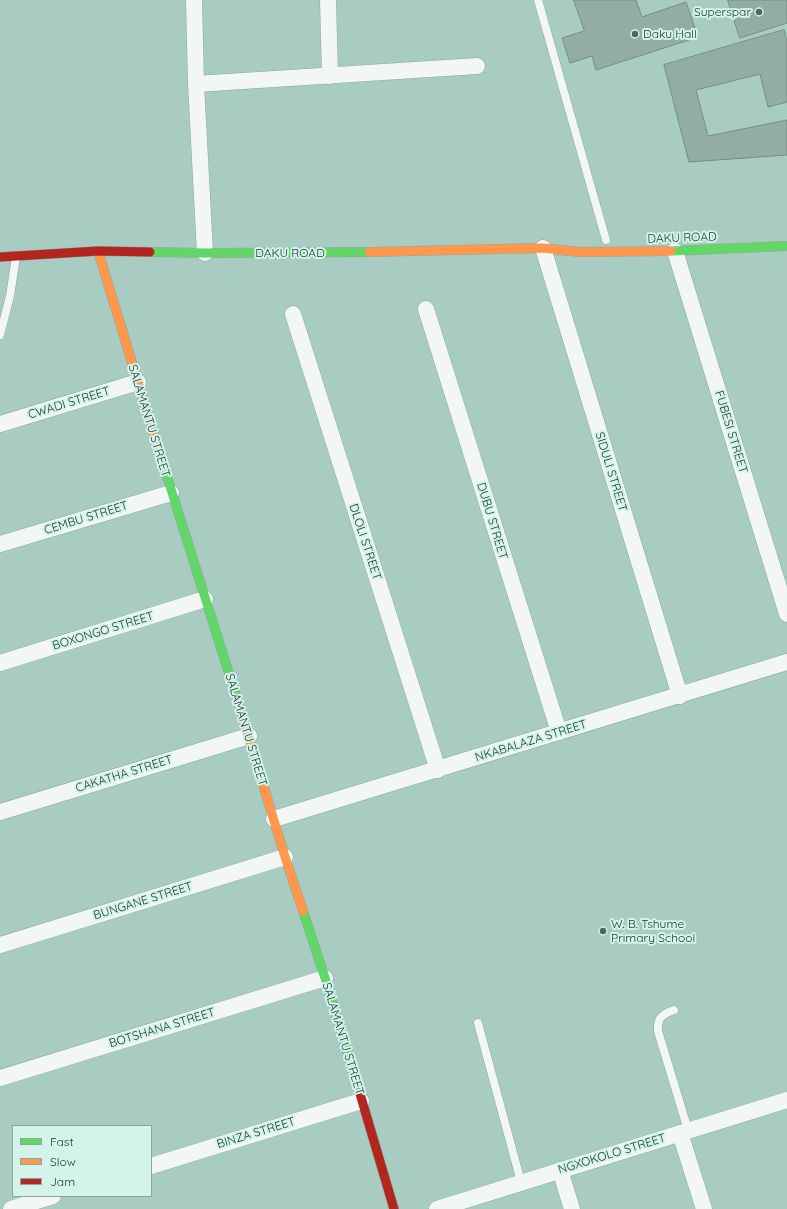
<!DOCTYPE html>
<style>
body{margin:0}
#map{position:relative;width:787px;height:1209px;overflow:hidden;background:#a8cbc2;font-family:Quicksand,sans-serif}
canvas{display:block}
.legend{position:absolute;left:12px;top:1125px;width:140px;height:72px;box-sizing:border-box;background:#d4f3eb;border:1px solid #8aa69f;margin:0;padding:5px 7px;list-style:none;font-size:12px;color:#1a332e}
.legend li{display:flex;align-items:center;gap:8px;height:20px}
.legend b{width:20px;border:1px solid #8aa69f}
</style>
<div id="map">
<canvas width="787" height="1209"></canvas>
<ul class="legend">
<li><b style="height:5px;background:#63d668"></b>Fast</li>
<li><b style="height:5px;background:#ff974d"></b>Slow</li>
<li><b style="height:5px;background:#b3261e"></b>Jam</li>
</ul>
</div>
<script>
const ctx = document.querySelector('canvas').getContext('2d');
ctx.lineJoin = 'round';
function fill(path, color) {
  ctx.fillStyle = color;
  ctx.fill(path, 'evenodd');
}
function strokePath(path, color, width, dash) {
  ctx.strokeStyle = color;
  ctx.lineWidth = width;
  ctx.lineCap = dash ? 'butt' : 'round';
  ctx.setLineDash(dash || []);
  ctx.stroke(path);
}
function label(font, color, halo, rows, align = 'center') {
  ctx.font = font + ' Quicksand,sans-serif';
  ctx.lineWidth = 4;
  ctx.setLineDash([]);
  ctx.textBaseline = 'middle';
  ctx.strokeStyle = halo;
  ctx.fillStyle = color;
  for (const [text, x, y, turn = 0] of rows) {
    ctx.save();
    ctx.translate(x, y);
    ctx.rotate((+turn || 0) * Math.PI / 180);
    ctx.textAlign = isNaN(turn) ? turn : align;
    if (halo) ctx.strokeText(text, 0, 0);
    ctx.fillText(text, 0, 0);
    ctx.restore();
  }
}
const building = new Path2D(`
 M574 0H636L642 17 686 2 698 37 596 70 592 56 570 63 562 38 584 31Z
 M728 0H787V23L740 38Z
 M784 30 787 41V102L768 107 760 74 696 90 708 136 787 120V155L689 162 664 65Z`);
fill(building, '#91ada6');
strokePath(building, '#728e87', 1);
const lane = new Path2D(`
 M538 0 606 240
 M0 335 10 296 16 257
 M674 1010C662 1014 657 1018 658 1031L688 1130
 M478 1023 521 1182`);
const street = new Path2D(`
 M194 0 196 84 205 253
 M328 0 330 76
 M196 84 477 66
 M543 248 680 696
 M675 251 787 614
 M426 309 559 732
 M293 314 438 770
 M0 424 138 382
 M0 544 171 493
 M0 663 205 599
 M0 812 249 736
 M274 819C445 768 616 716 787 662
 M0 945 285 857
 M0 1078 325 978
 M680 1133 704 1209
 M151 1166 361 1101
 M560 1170 572 1209
 M11 1209 53 1196
 M437 1209 787 1100`);
const fast = new Path2D(`
 M671 251 787 246
 M150 252 205 253 369 252
 M158 448 237 699
 M303 911 325 978 358 1087`);
const slow = new Path2D(`
 M98 251 158 448
 M369 252 543 248 579 252 671 251
 M237 699 285 857 303 911`);
const jam = new Path2D(`
 M0 257 98 251 150 252
 M358 1087 394 1209`);
strokePath(lane, '#8ca8a1', 9);
strokePath(street, '#8ca8a1', 17);
strokePath(fast, '#8ca8a1', 10);
strokePath(slow, '#8ca8a1', 10);
strokePath(jam, '#8ca8a1', 10);
strokePath(lane, '#f2f7f6', 8);
strokePath(street, '#f2f7f6', 16);
strokePath(fast, '#63d668', 9);
strokePath(slow, '#ff974d', 9);
strokePath(jam, '#b3261e', 9);
for (const [x, y, r, color] of [
 [759,12,4,"#4c6862"],
 [635,34,4,"#4c6862"],
 [603,931,4,"#4c6862"]
]) {
  const dot = new Path2D();
  dot.arc(x, y, r, 0, 2 * Math.PI);
  ctx.fillStyle = color;
  ctx.fill(dot);
  strokePath(dot, '#d4f3eb', 1.5);
}
label('12px', '#1a332e', '#d4f3eb', [
 ["Superspar",751,12,"right"],
 ["Daku Hall",643,34],
 ["W. B. Tshume",611,924],
 ["Primary School",611,938]
], 'left');
label('12px', '#1a332e', '#d4f3eb', [
 ["DAKU ROAD",682,238,-2],
 ["DAKU ROAD",290,253],
 ["CWADI STREET",69,403,-17],
 ["SALAMANTU STREET",149,421,73],
 ["FUBESI STREET",731,432,73],
 ["SIDULI STREET",611,472,73],
 ["CEMBU STREET",86,518,-17],
 ["DUBU STREET",492,521,73],
 ["DLOLI STREET",365,542,72],
 ["BOXONGO STREET",103,631,-17],
 ["SALAMANTU STREET",246,730,73],
 ["NKABALAZA STREET",531,741,-17],
 ["CAKATHA STREET",124,774,-17],
 ["BUNGANE STREET",143,901,-17],
 ["BOTSHANA STREET",162,1028,-17],
 ["SALAMANTU STREET",343,1039,73],
 ["BINZA STREET",256,1133,-17],
 ["NGXOKOLO STREET",612,1154,-17]
]);
</script>
